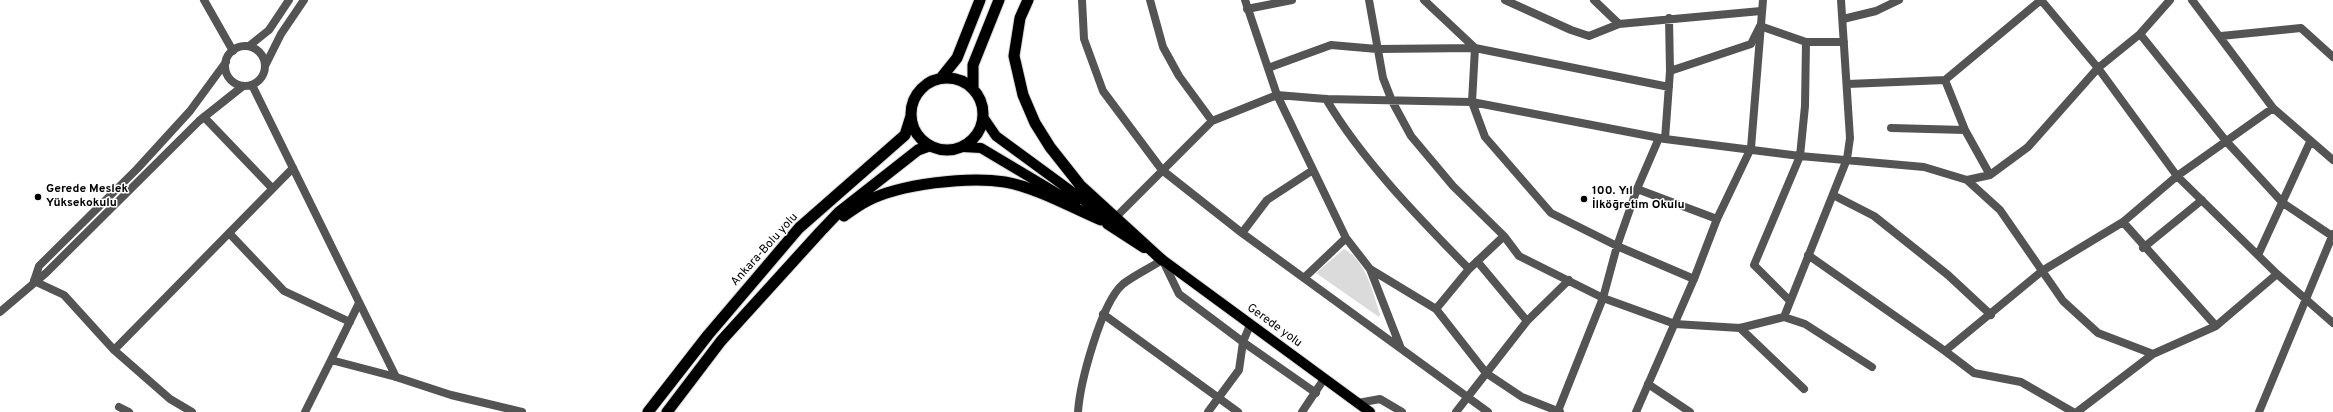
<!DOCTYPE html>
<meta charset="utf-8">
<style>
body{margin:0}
canvas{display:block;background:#fff}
</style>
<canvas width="2333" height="412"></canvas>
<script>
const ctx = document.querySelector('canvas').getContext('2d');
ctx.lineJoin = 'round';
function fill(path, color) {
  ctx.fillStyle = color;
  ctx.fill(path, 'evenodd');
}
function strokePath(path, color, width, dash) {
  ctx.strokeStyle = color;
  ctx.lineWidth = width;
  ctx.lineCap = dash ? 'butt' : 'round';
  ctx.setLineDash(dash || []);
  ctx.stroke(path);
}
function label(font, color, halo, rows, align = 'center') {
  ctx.font = font + ' Overpass,sans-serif';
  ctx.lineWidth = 3;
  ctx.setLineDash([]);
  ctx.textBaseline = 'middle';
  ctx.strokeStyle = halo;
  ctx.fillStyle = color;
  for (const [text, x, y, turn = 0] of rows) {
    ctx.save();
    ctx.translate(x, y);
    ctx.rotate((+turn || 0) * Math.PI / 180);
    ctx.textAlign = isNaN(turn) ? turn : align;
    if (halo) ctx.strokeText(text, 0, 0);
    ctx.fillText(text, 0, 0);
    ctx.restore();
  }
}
fill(new Path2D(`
 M1344 249C1367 262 1372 291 1380 314L1379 317 1316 273Z`), '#dbdbdb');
const primary = new Path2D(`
 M983 117 996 136 1116 224
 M963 147 981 148 1075 204
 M1107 224 1144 248
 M1156 255 1370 412`);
const trunk = new Path2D(`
 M1028 0 1020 18 1014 56 1023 95 1035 123 1050 147 1080 185 1162 260
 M911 114a36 36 0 1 1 72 0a36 36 0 1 1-72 0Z
 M941 78 957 58 980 0
 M973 89V65L999 0
 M844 216C851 211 859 205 867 201 900 184 968 176 1005 182 1035 187 1073 208 1101 220
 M648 412 708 335 799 228 905 135 911 116
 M667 412 721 341 820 232 839 212 918 150 929 146`);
strokePath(primary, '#dbdbdb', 12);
strokePath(trunk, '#dbdbdb', 13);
strokePath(new Path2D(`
 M204 0 233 51
 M1082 0 1084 39 1103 91 1162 170 1242 233 1488 412
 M1150 0 1163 47 1179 76 1212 121
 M1245 0 1277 95 1346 238 1370 269 1436 309 1486 373 1522 397 1560 412
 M1369 0 1383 78 1392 101 1411 136 1453 186 1504 236 1519 256 1603 298 1675 324 1740 328 1784 317 1847 159 1850 138 1841 0
 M1424 0 1475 48 1472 102 1485 137 1551 213 1617 246 1694 279
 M1505 0 1571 30 1589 36 1619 24 1761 11
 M1594 0 1619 24
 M2041 0 2098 68 2177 176 2277 274 2333 323
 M2192 0 2273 108 2333 160
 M1247 9 1292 0
 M1843 19 1876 11 1899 0
 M2140 34 2226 141 2283 203 2332 236
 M2221 36 2301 28 2333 57
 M1268 68 1331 45 1377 49 1475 48 1669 87
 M1670 71 1751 44 1760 26 1806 42H1844
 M1945 80 1965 130 1990 175
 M1848 84 1945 80 2041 0
 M1326 99C1362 160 1419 218 1469 269
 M204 117 272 188
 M1891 128 1965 130
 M1665 139 1670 71 1669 18
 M1967 180 1990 175 2028 147 2098 68 2140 34 2170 0
 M1637 189 1717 219
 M1833 195 1874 216 1948 275 1991 315
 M1113 220 1212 121 1277 95 1326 99 1472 102 1665 139 1800 156 1924 167 1967 180 2000 210 2063 301 2098 333 2153 354 2216 326 2277 274
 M2123 222 2216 326
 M229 233 284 291 350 322
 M1242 233 1267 200 1313 170
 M2143 248 2202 200
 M1808 255 1945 351 2042 271 2123 222 2177 176 2273 108
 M2258 255 2310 142
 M1163 261 1179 294 1243 342 1316 393
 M1477 261 1527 321
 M1370 269 1400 346
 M1305 277 1346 238
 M34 281 64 295 114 350 170 399 192 412
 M1790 301 1754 265 1800 156 1805 106 1806 42
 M1436 309 1469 269 1504 236
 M1103 314 1238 412
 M1784 317 1805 324 1872 367
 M1740 328 1804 389
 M114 350 293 168
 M1945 351 1974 373 2021 382 2073 412
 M331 360 359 303
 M1648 384 1690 412
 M1358 403 1380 399 1402 412
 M119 407 129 412
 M1558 411 1603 298 1617 246 1637 189 1659 138
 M305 412 331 360 396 377
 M1208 412 1239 370 1243 342 1250 325
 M1302 412 1324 379
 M1456 412 1527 321 1569 280
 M2077 412 2153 354
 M2259 412 2333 234`), '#545454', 8);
strokePath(new Path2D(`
 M249 46 269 30 289 0
 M225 66a20 20 0 1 1 40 0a20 20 0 1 1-40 0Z
 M265 66 281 34 304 0
 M252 85 396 377 451 395 522 412
 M34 281 39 266 137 169 190 111 226 62
 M0 312 46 273 199 121 243 86
 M1078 412C1080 383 1101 303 1123 284 1135 275 1150 268 1162 260
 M1636 412 1694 279 1717 219 1751 148 1763 0`), '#545454', 8);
strokePath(primary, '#000', 10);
strokePath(trunk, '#000', 11);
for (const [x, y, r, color] of [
 [38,197,4,"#000"],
 [1584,199,4,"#000"]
]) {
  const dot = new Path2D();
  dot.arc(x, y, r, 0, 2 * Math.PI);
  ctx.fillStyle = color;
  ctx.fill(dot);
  strokePath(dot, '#fff', 1.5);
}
label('bold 12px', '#000', '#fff', [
 ["Gerede Meslek",46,190],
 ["Yüksekokulu",46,204],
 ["100. Yıl",1592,192],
 ["İlköğretim Okulu",1592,206]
], 'left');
label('12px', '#000', '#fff', [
 ["Ankara-Bolu yolu",765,250,-48],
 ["Gerede yolu",1274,326,36]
]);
</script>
